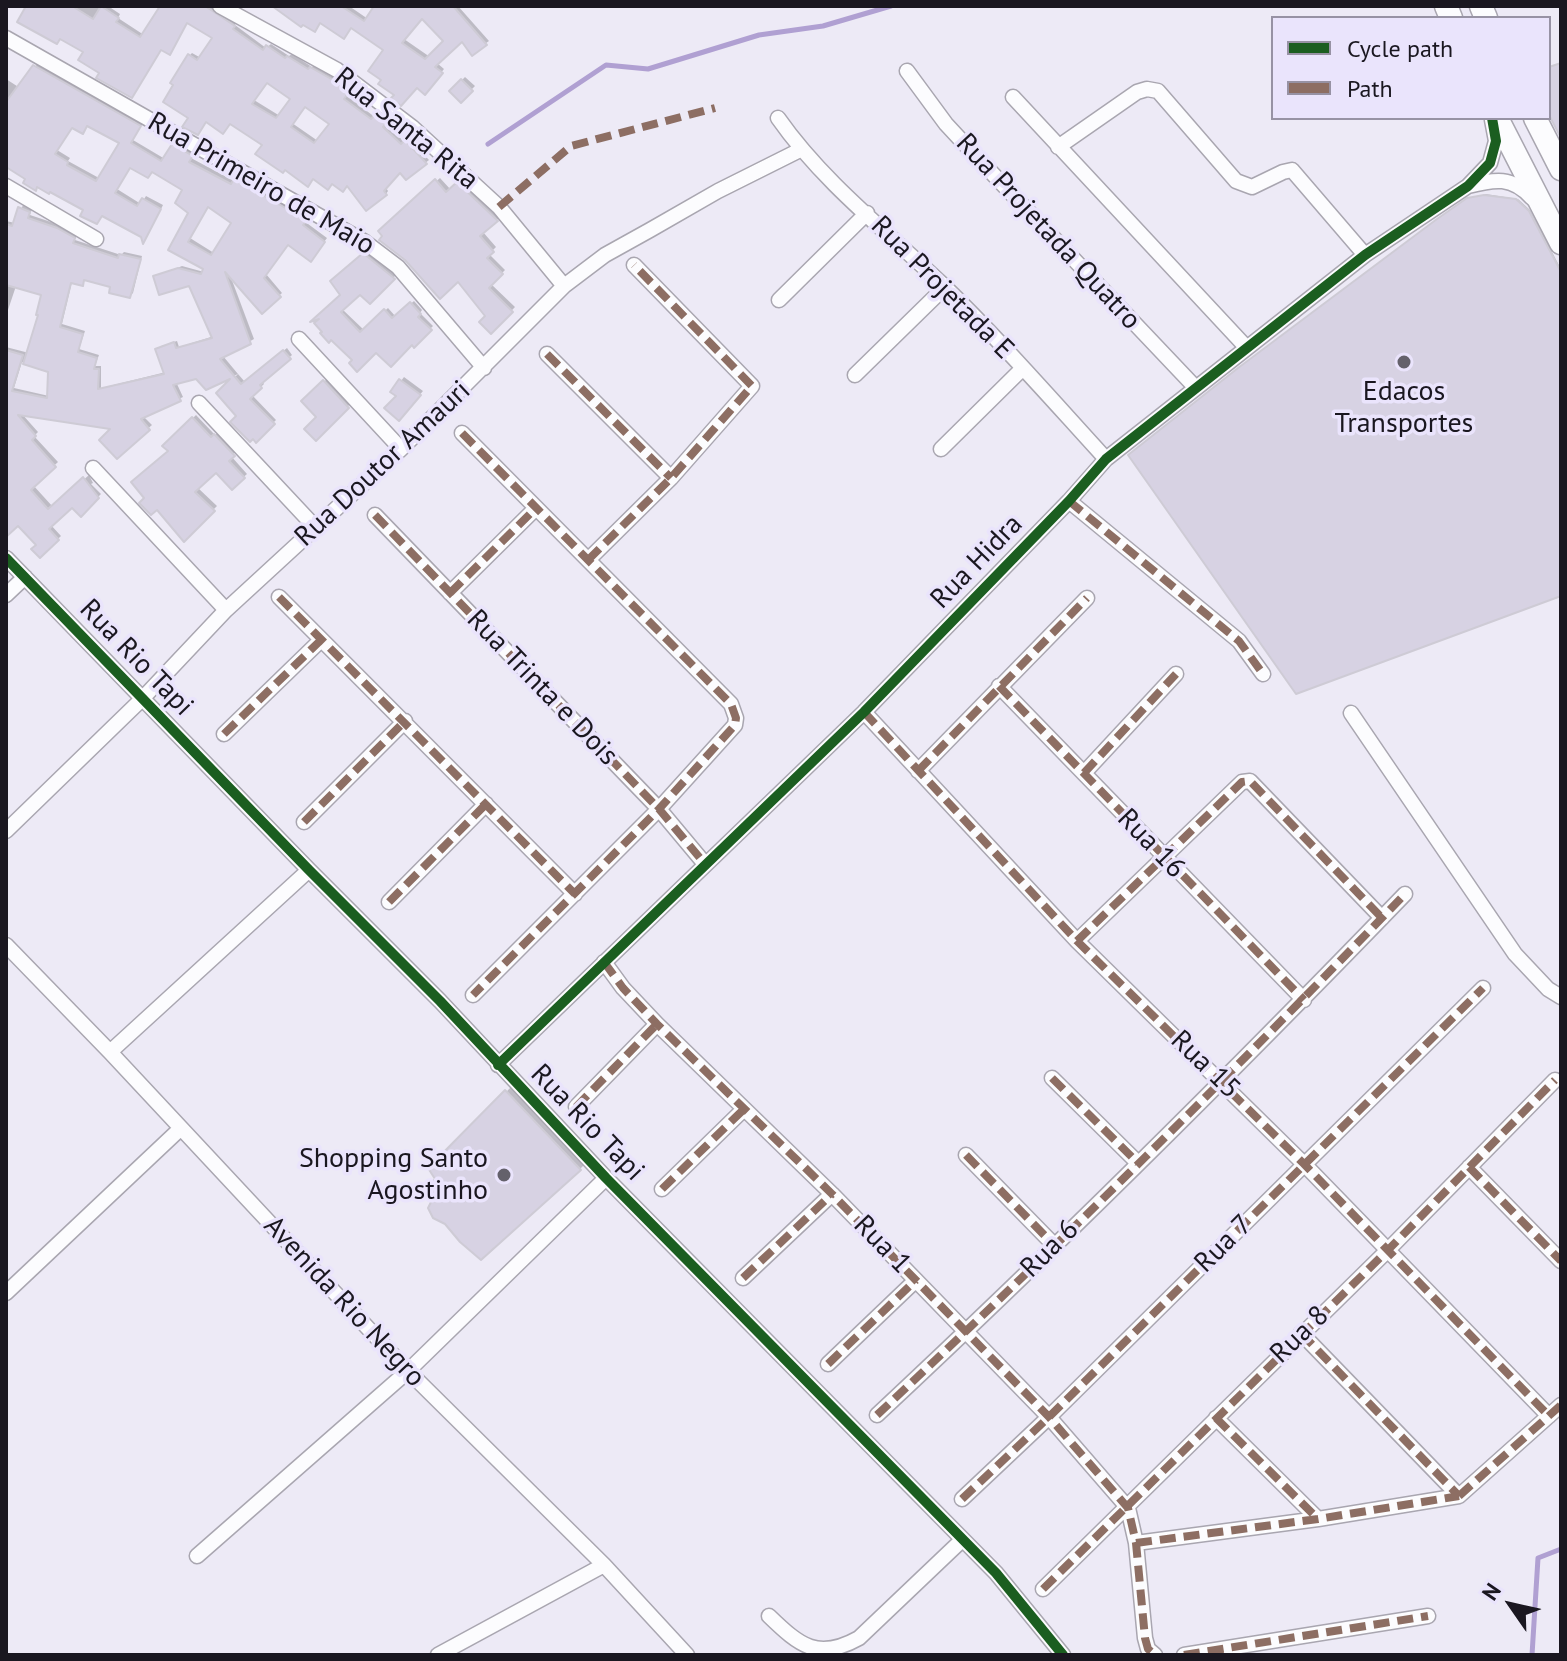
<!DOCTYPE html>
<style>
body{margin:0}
#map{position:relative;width:1567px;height:1661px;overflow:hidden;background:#edeaf6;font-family:"PT Sans",sans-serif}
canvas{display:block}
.frame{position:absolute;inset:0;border:8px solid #1a1720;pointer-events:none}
.legend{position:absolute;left:1271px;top:16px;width:280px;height:104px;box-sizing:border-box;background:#eae4fc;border:2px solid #9792a4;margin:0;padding:10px 14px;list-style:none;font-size:24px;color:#1a1720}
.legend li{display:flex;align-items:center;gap:16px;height:40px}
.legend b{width:40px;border:2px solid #9792a4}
.north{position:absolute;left:1471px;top:1565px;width:80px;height:80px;-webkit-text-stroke:6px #eae4fc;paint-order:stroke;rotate:304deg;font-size:22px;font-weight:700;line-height:32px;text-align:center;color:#1a1720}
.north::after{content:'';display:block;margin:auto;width:28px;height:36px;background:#1a1720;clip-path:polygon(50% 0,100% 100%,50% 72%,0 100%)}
</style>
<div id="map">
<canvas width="1567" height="1661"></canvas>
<div class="frame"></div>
<ul class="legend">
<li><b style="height:10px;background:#1b5e20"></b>Cycle path</li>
<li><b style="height:10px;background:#8d6e63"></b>Path</li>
</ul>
<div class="north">N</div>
</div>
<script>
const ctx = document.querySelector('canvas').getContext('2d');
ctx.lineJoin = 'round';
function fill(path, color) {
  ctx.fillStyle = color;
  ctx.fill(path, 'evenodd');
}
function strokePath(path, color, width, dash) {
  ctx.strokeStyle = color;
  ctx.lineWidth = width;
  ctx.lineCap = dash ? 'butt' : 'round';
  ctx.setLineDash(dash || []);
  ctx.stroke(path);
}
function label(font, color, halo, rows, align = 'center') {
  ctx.font = font + ' "PT Sans",sans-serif';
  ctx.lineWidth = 7;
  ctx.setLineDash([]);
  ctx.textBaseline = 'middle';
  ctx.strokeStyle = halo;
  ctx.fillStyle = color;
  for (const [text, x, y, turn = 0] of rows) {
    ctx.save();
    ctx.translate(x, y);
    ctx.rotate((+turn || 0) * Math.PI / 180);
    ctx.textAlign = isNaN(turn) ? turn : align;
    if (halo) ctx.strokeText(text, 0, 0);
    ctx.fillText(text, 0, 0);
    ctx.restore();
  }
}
fill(new Path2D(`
 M28 6H112L111 8 120 14 118 18 144 35 162 6H211L237 22 235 25 266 48 271 44 289 56 292 54 312 67 314 65 336 77 350 88 346 95 376 118 382 111 389 117 385 122 405 143 409 139 429 160 407 177 400 170 385 186 388 191 386 194 347 183 265 144 231 122 190 117 189 56 192 53 201 58 215 37 188 21 170 53 162 48 102 73 86 52ZM268 80 293 98 280 116 254 100ZM305 105 332 124 318 141 292 123Z
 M284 6H349L368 19 377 6H458L489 41 472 53 462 39 437 63 444 69 428 89 417 85 397 94 386 49 351 26 320 21ZM422 16 445 41 430 57 404 39Z
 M38 63 143 123 133 140 165 159 176 142 195 152 191 158 234 181 238 177 308 217 304 221 327 238 313 257 288 243 266 274 282 293 262 311 230 275 254 339 223 356 238 374 207 388 197 377 177 384 183 397 143 416 152 425 117 456 115 427 22 414 38 432 34 436 58 462 33 485 53 507 89 475 93 483 91 484 101 494 81 514 72 505 50 524 61 536 40 556 38 545 18 523 6 533V430L21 413 6 411V347L29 353 41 314 43 293 16 286 6 316V221L15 223 23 205 32 209 30 215 60 225 77 235 75 240 121 255 124 252 142 256 133 293 130 296 113 286 86 278 82 284 72 282 62 324 85 331 79 349 99 355 95 366H101V388L166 372 158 350 161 346 177 341 179 347 214 336 190 284 155 277 182 266 204 272 206 268 170 250 191 210 185 189 153 170 131 166 117 189 141 204 146 196 163 205 146 239 103 214 86 210 50 190 39 186 36 189 28 178 6 162V79L20 88ZM87 124 121 142 99 178 68 161 70 158 57 150 72 126ZM209 205 234 222 214 253 190 238ZM22 362 50 370 49 396 14 388Z
 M465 77 475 86 461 100 451 91Z
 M440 178 451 190 461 180 500 217 483 232 496 247 489 254 505 270 491 284 515 307 491 332 488 316 458 279 381 231Z
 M1486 194 1518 199 1530 210 1561 269V594L1471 198Z
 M368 252 396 275 370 301 360 292 342 309 364 330 388 308 396 317 414 301 422 310 420 313 433 326 414 345 412 343 376 350 354 360 331 337 342 295 333 281Z
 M287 348 292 355 262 381 264 384 252 395 276 420 256 440 219 393 238 374 245 382Z
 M404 377 423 391 399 419V396L401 381Z
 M328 378 351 403 316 439 319 417 304 401Z
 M196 415 215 435 219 432 237 451 231 456 247 474 232 487 216 470 197 487 217 506 184 539 170 451 165 446Z
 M515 1083 588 1161 580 1169 437 1179 431 1168Z`), '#0003');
strokePath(new Path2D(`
 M488 144 606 65 648 69 759 35 823 26 891 6
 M1532 1655 1538 1558 1561 1549`), '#b0a0d2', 5);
const building = new Path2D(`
 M26 6H72L93 19 101 6 119 18 116 22 140 37 160 6H205L235 26 233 29 263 50 266 45 285 58 287 56 308 69 310 67 333 80 349 92 344 99 371 119 377 113 388 121 383 127 401 144 405 140 427 164 406 180 400 173 384 191 387 195 366 211 347 186 343 192 332 184 328 190 313 179 308 187 285 170 283 173 255 154 262 145 230 124 223 134 206 122 198 135 182 127 188 118 163 102 173 85 170 83 188 54 197 60 212 38 187 23 170 55 161 50 132 98 96 78 99 73 78 60 83 52 60 39 57 44 17 22ZM267 83 290 99 276 118 252 104ZM305 107 329 124 314 143 291 127Z
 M272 6H341L364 21 374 6H453L487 45 472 56 462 42 435 67 443 73 425 95 417 88 401 106 391 98 394 95 378 84 381 80 368 71 383 50 351 28 344 39 320 23 315 32 303 25 301 27ZM422 19 443 41 425 59 402 43Z
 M1561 63V138L1549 115V67Z
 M33 65 141 126 131 143 161 161 172 144 193 156 189 162 231 184 234 179 307 220 303 225 325 242 311 262 288 245 264 278 281 297 262 314 225 272 251 344 220 359 241 384 283 350 291 359 260 385 262 388 250 399 275 424 256 443 253 439 250 442 230 422 236 416 216 393 230 379 206 390 196 379 173 385 181 401 141 419 150 430 117 459 99 440 110 429 18 415 36 436 32 440 56 467 31 490 48 509 83 477 99 498 81 517 72 508 49 529 59 540 40 558 31 549 36 545 18 526 6 537V350L23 355 12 391 47 398 48 372 23 364 38 315H36L41 295 6 285V224L12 226 18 207 30 212 28 218 57 228 75 238 73 243 118 258 119 254 141 259 130 298 109 293 110 287 84 280 83 286 71 283 60 327 83 334 78 352 97 358 94 369H99L98 389 164 374 155 349 174 342 176 348 212 338 189 286 159 295 153 276 178 268 201 274 203 269 168 250 188 213 175 203 182 190 152 172 148 178 130 168 115 193 137 206 142 198 161 209 143 244 141 237 102 216 97 224 80 216 83 210 50 192 49 194 37 187 36 191 23 183 25 179 6 167V102ZM87 126 119 143 96 181 67 165 68 162 55 154 72 128 83 134ZM208 207 231 223 211 255 188 242Z
 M461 79 473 91 461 103 449 91Z
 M435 179 446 192 457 182 498 221 480 236 494 252 487 258 503 274 489 288 513 312 491 334 479 322 485 316 458 282 440 299 405 260 379 240 382 236 378 231Z
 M1484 195 1516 199 1529 211 1561 272V596L1296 694 1128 455 1238 368 1437 219 1467 198Z
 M363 253 395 279 370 304 360 295 341 312 360 332 384 309 392 318 410 302 421 314 418 317 432 330 414 348 412 345 391 367 376 353 357 372 349 363 352 360 331 340 329 343 320 333 322 332 314 323 319 319 310 322 340 295 330 281Z
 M399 379 421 395 399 421 384 408 396 396 390 392Z
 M323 380 349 408 316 441 304 429 316 417 301 401Z
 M192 417 211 437 214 434 235 456 229 461 245 478 232 490 216 473 195 492 215 511 184 542 157 510 151 515 139 503 144 498 131 482 168 451 162 446Z
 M505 1090 581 1170 481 1260 460 1242 445 1224 433 1218 428 1208 431 1202 420 1192 435 1179 428 1168Z`);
fill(building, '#d7d2e3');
strokePath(building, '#cecbd5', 2);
const minor = new Path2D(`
 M220 6 337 70 412 127 499 207 564 286
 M6 38 365 242 398 267 484 368
 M907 71 946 124 972 152 1195 387
 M1013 97 1246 347
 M778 118C822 181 886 231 942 284 999 339 1052 400 1106 459
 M1058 147 1137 92 1147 89 1158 91 1236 181 1252 187 1283 172 1292 170 1365 255
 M6 186 96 239
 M1468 186C1495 179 1512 176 1532 198
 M779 300 867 213
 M299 339 401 449
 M547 354 671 478
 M855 375 945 287
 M199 403 316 528
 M462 433 731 704 736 718 735 725 659 809 473 995
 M941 449 1023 368
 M93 468 226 610
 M1069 501 1239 641 1263 674
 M375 515 659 809 705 864
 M6 558 309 870 440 1001 606 1178 996 1573 1063 1655
 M588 560 671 478 752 386 634 265
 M450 593 535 509
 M6 595 25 577
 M279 597 575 894
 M999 686 1304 1000
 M864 712 1077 941 1304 1164 1549 1416
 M1351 713 1515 954 1548 989 1561 997
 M224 734 321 640
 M918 771 1087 598
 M1084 773 1176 674
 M304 822 405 721
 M6 831 142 699 226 610 401 449 564 286 605 255 650 230 718 191 800 150
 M389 902 486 804
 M1077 941 1242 782 1250 781 1382 918
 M6 945 110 1052 408 1371 604 1565 687 1655
 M604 962 623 988 657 1024 832 1194 1049 1417 1128 1508 1136 1543 1145 1638 1148 1649 1155 1655
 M110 1052 309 870
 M498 1065 864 712 1069 501 1106 459 1365 255 1468 186 1490 163 1496 141 1492 120
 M1052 1078 1138 1163
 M576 1107 657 1024
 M966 1155 1054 1245
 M1469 1167 1561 1261
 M662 1189 743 1110
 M743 1278 832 1194
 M6 1293 180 1129
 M1301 1333 1459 1496
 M828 1364 916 1280
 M877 1415C1058 1246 1233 1072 1405 894
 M1216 1418 1318 1519
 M1459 1496 1561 1405
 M962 1499 1049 1417 1483 988
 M1136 1543 1318 1519 1459 1496
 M197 1556 408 1371 606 1178
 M1043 1589 1388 1250 1555 1080
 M769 1616C800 1646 818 1661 859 1638L962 1540
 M438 1655 604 1565
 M1184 1655 1428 1616`);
const trunk = new Path2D(`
 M1446 6 1451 18
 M1481 6 1486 18
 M1497 118 1561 243
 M1535 118 1561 169`);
strokePath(minor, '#a9a6b0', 17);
strokePath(trunk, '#a9a6b0', 25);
strokePath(minor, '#fcfcfe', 14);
strokePath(trunk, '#fcfcfe', 22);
strokePath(new Path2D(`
 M499 207 571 146 715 108
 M547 354 671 478
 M462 433 731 704 736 718 735 725 659 809 473 995
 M1069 501 1239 641 1263 674
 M375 515 659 809 705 864
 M588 560 671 478 752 386 634 265
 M450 593 535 509
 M279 597 575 894
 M999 686 1304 1000
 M864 712 1077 941 1304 1164 1549 1416
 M224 734 321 640
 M918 771 1087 598
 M1084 773 1176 674
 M304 822 405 721
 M389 902 486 804
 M1077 941 1242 782 1250 781 1382 918
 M604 962 623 988 657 1024 832 1194 1049 1417 1128 1508 1136 1543 1145 1638 1148 1649 1155 1655
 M1052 1078 1138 1163
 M576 1107 657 1024
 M966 1155 1054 1245
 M1469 1167 1561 1261
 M662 1189 743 1110
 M743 1278 832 1194
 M1301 1333 1459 1496
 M828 1364 916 1280
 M877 1415C1058 1246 1233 1072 1405 894
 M1216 1418 1318 1519
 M1459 1496 1561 1405
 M962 1499 1049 1417 1483 988
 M1136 1543 1318 1519 1459 1496
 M1043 1589 1388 1250 1555 1080
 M1184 1655 1428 1616`), '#8d6e63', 8, [16, 8]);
strokePath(new Path2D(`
 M6 558 309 870 440 1001 606 1178 996 1573 1063 1655
 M498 1065 864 712 1069 501 1106 459 1365 255 1468 186 1490 163 1496 141 1492 118`), '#1b5e20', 10);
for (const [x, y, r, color] of [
 [1404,362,8,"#64616b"],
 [504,1175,8,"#64616b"]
]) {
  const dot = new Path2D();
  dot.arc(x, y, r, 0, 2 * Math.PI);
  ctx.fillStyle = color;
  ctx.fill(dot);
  strokePath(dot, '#eae4fc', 3);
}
label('28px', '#1a1720', '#eae4fc', [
 ["Rua Santa Rita",406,129,39],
 ["Rua Primeiro de Maio",261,184,30],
 ["Rua Projetada Quatro",1048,232,47],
 ["Rua Projetada E",942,288,45],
 ["Rua Doutor Amauri",383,464,-43],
 ["Rua Hidra",977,562,-46],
 ["Rua Rio Tapi",136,658,46],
 ["Rua Trinta e Dois",542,688,46],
 ["Rua 16",1151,844,46],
 ["Rua 15",1205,1065,44],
 ["Rua Rio Tapi",587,1123,46],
 ["Rua 7",1224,1244,-45],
 ["Rua 1",882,1245,46],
 ["Rua 6",1050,1249,-45],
 ["Avenida Rio Negro",344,1302,47],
 ["Rua 8",1300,1335,-44]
]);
label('28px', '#1a1720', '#eae4fc', [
 ["Edacos",1404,392],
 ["Transportes",1404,424],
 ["Shopping Santo",488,1159,"right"],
 ["Agostinho",488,1191,"right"]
]);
</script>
